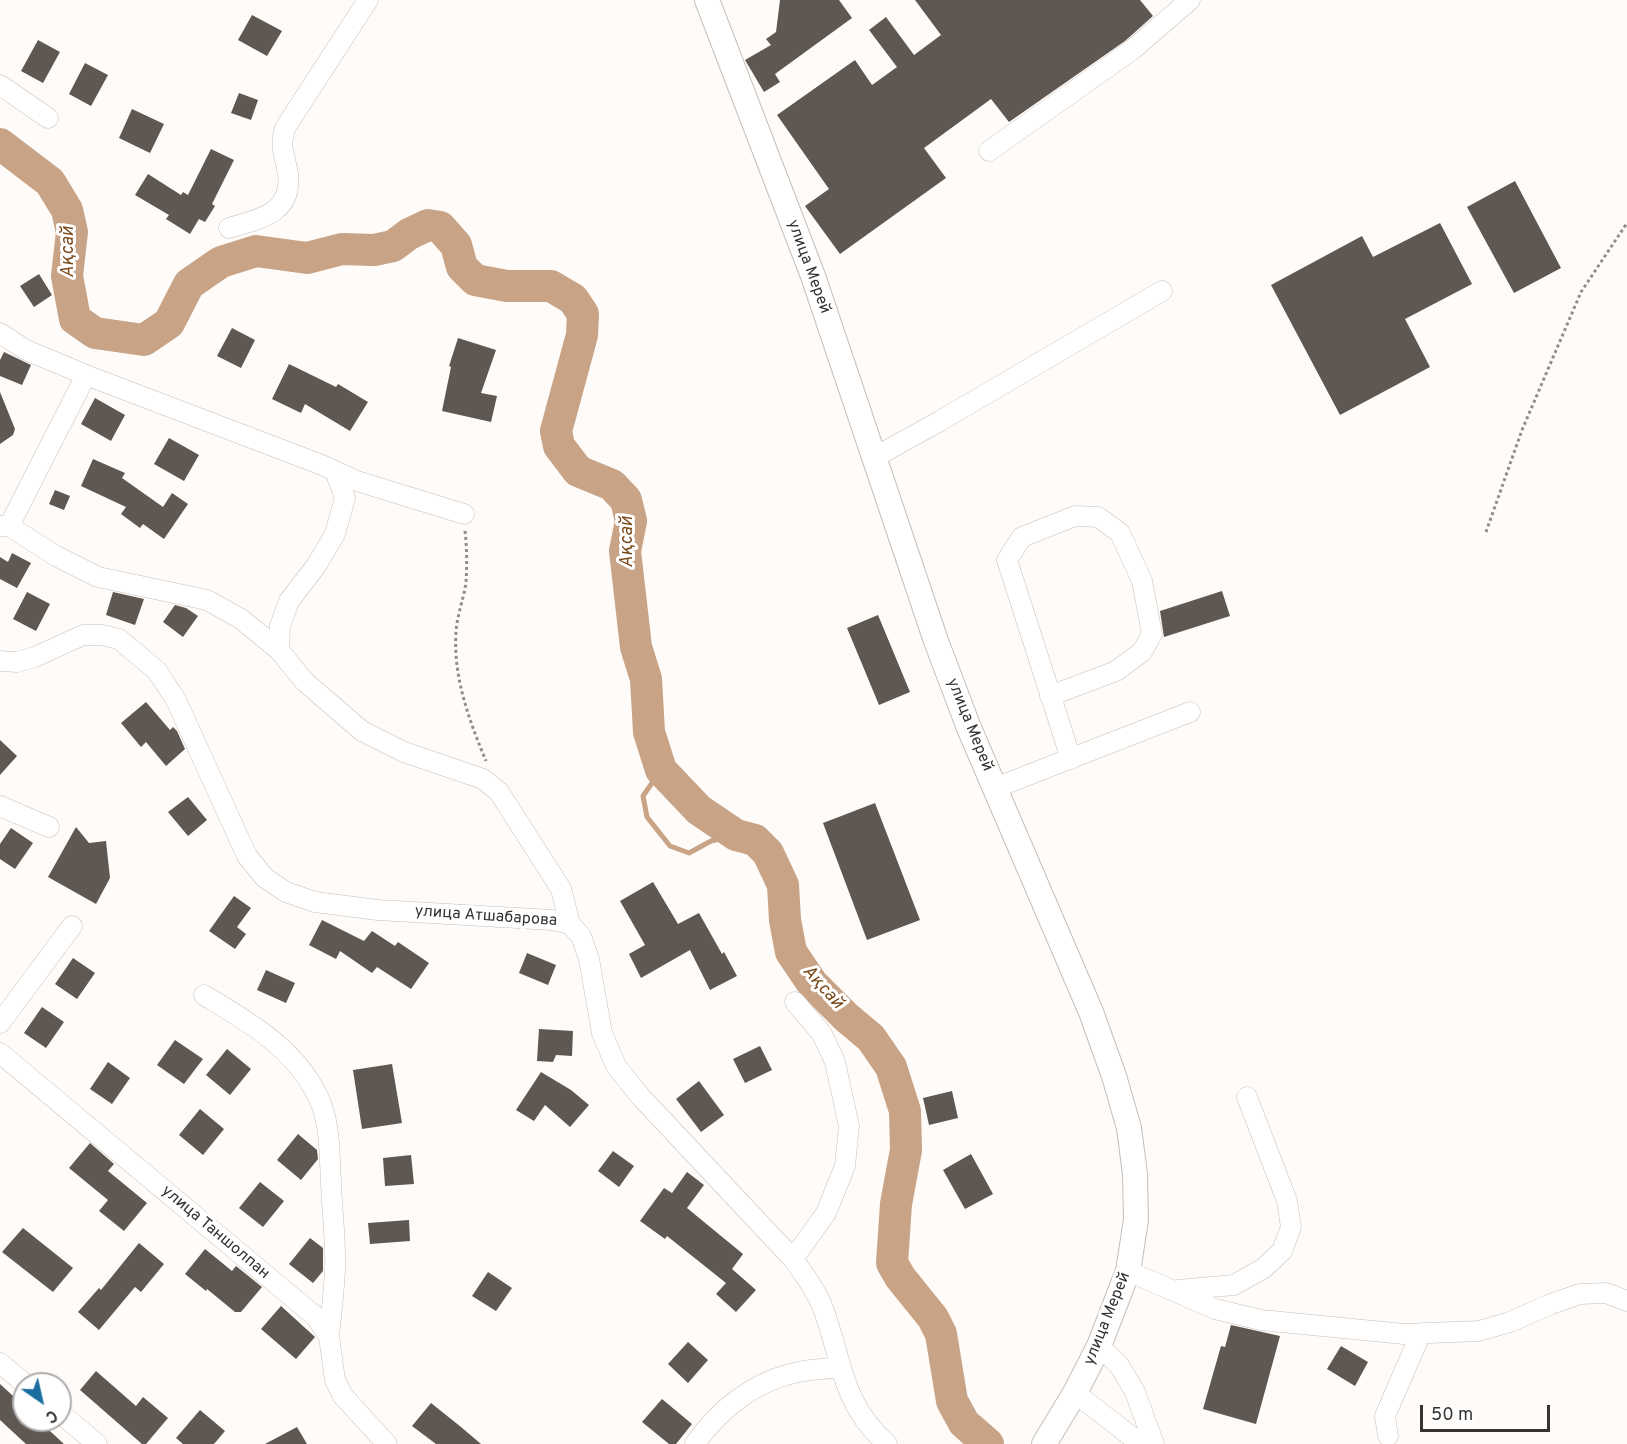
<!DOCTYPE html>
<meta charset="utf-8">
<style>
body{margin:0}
#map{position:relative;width:1627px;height:1444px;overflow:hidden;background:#fefbf8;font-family:Overpass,sans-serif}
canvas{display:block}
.north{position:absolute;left:12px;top:1372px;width:60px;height:60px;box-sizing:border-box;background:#fff;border:2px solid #afadad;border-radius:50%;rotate:146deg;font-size:16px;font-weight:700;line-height:24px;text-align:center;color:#363331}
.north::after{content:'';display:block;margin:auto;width:21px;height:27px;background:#1a6e9f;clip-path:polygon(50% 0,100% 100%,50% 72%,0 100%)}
.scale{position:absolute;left:1420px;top:1405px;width:130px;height:27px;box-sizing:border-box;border:3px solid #363331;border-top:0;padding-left:8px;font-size:18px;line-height:21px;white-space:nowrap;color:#363331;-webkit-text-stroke:4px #fff;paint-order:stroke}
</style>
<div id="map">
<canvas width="1627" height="1444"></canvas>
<div class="north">С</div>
<div class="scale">50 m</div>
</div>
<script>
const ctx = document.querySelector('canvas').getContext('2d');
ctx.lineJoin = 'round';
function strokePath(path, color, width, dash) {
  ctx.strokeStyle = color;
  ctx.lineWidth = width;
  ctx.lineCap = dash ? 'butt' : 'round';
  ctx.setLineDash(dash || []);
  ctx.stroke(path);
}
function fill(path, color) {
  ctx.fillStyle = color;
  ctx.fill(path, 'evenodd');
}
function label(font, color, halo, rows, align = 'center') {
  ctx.font = font + ' Overpass,sans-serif';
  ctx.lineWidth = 6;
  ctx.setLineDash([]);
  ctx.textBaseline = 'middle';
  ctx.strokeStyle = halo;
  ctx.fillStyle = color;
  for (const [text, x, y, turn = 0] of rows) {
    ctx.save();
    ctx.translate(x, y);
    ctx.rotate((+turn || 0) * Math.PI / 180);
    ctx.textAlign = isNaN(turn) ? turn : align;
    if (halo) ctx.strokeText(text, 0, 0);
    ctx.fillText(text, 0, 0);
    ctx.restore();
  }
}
strokePath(new Path2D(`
 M661 770 643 796 647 817 670 846 689 853 711 841 736 835`), '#c8a386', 5);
strokePath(new Path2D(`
 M0 144 50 182 67 210 72 232 67 276 75 319 95 333 144 340 169 323 189 284 221 262 256 251 307 258 342 249 374 250 393 246 409 234 428 225 440 227 456 245 462 267 475 280 507 286H551L573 299 583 314 582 335 556 431 559 446 578 471 612 485 626 500 631 521 625 551 636 647 646 679 649 732 661 770 699 810 736 835 755 840 768 853 783 885 785 920 791 952 812 983 846 1017 871 1038 891 1067 905 1111 906 1150 896 1204 892 1263 900 1277 933 1318 941 1334 952 1401 964 1423 988 1444`), '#c8a386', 32);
fill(new Path2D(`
 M780 0H839L852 18 775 74 780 82 764 92 745 60 771 45 766 39 776 32Z
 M915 0H1140L1153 16 1125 41 1009 122 991 99 924 148 946 178 840 254 805 206 829 189 777 115 855 60 872 85 897 67 869 30 886 17 914 55 941 35Z
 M252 15 282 31 267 56 238 40Z
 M38 40 60 52 43 83 21 71Z
 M85 63 108 75 91 106 69 94Z
 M239 93 258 100 251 120 231 113Z
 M132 109 164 124 150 153 119 138Z
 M211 149 234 160 212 204 215 206 205 222 199 219 190 234 166 219 169 215 135 195 148 174 181 195 183 192 188 195Z
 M1515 181 1561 268 1514 293 1467 207Z
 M1440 223 1472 284 1405 319 1430 367 1340 415 1271 285 1362 236 1373 257Z
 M39 274 52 295 34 307 20 286Z
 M232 328 255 340 241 368 217 356Z
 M458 338 496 350 481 393 497 396 491 422 442 411 451 367 449 366Z
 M4 352 31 365 22 385 0 376V360Z
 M289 364 336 387 338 384 368 402 350 431 305 404 301 413 272 399Z
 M0 392 15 429 13 435 0 444Z
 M95 398 125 415 111 441 81 424Z
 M169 438 199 455 184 481 154 464Z
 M93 459 125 473 122 478 163 507 172 493 188 504 164 539 143 524 140 528 121 514 126 507 81 486Z
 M55 490 70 496 64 510 49 504Z
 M12 553 31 563 17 588 0 579V557L8 562Z
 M1222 591 1230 616 1164 637 1160 611Z
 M27 592 50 604 36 631 13 619Z
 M113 592 144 599 135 625 106 615Z
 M175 605 186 608 198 616 183 637 163 622Z
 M878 615 910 692 879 705 847 628Z
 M146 702 170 730 173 727 177 731 185 749 166 766 146 742 141 747 121 723Z
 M0 740 17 756 0 775Z
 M188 797 207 820 188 836 168 812Z
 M875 803 920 920 867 940 823 823Z
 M76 827 89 843 106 841 110 878 96 904 48 877Z
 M11 828 33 843 15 869 0 859V844Z
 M653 882 678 924 699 913 722 954 724 952 737 976 710 990 690 950 641 978 629 954 645 945 620 901Z
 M234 896 251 908 237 927 246 934 235 949 209 931Z
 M322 920 364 941 372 931 395 946 398 942 429 963 411 989 377 967 372 973 340 951 336 959 309 945Z
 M527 953 556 965 548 985 519 973Z
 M73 958 95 973 77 999 55 984Z
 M266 970 295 983 286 1003 257 990Z
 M42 1007 64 1022 46 1048 24 1033Z
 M539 1029 573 1031 572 1056 556 1055 553 1062 537 1061Z
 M175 1040 203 1059 184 1084 157 1065Z
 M760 1046 772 1070 745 1083 733 1059Z
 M227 1049 251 1069 230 1095 206 1075Z
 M108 1062 130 1078 112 1104 90 1089Z
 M392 1064 402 1123 362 1129 353 1070Z
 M541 1072 571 1090 589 1105 570 1127 545 1105 534 1121 516 1110Z
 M699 1081 724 1115 701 1132 676 1099Z
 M952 1091 958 1118 929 1125 923 1098Z
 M200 1109 224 1129 203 1155 179 1135Z
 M298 1134 317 1150 318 1159 301 1180 277 1160Z
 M90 1143 114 1164 108 1171 147 1203 124 1231 99 1211 108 1200 69 1168Z
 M613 1151 634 1166 619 1187 598 1171Z
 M971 1154 993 1194 965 1209 943 1170Z
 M411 1155 414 1184 385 1186 383 1158Z
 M687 1172 704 1185 687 1208 743 1254 732 1269 756 1290 736 1312 716 1294 726 1283 667 1236 665 1239 640 1221 664 1188 672 1193Z
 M260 1182 284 1201 263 1227 239 1208Z
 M409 1220 410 1241 370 1244 368 1223Z
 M23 1228 73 1268 53 1292 2 1252Z
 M310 1238 323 1248V1271L313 1283 289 1264Z
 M139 1243 164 1264 141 1292 135 1287 99 1330 78 1312 99 1288 101 1290Z
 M205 1249 232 1271 236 1266 262 1287 241 1312H235L207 1289 206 1291 185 1274Z
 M488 1272 512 1288 496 1311 472 1296Z
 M281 1306 315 1337 296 1359 261 1329Z
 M1231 1325 1280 1336 1256 1424 1203 1409 1221 1346 1225 1347Z
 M688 1342 708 1360 688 1383 668 1364Z
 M1341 1346 1368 1362 1355 1386 1327 1369Z
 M96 1371 136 1406 143 1397 168 1418 146 1444H142L80 1390Z
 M0 1384 24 1406V1420H38L64 1444H26L0 1420Z
 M662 1399 692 1424 676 1444H669L642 1422Z
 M431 1403 461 1427 481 1444H436L412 1426Z
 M200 1410 225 1431 214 1444H183L176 1438Z
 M297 1427 307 1444H265Z`), '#5e5752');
const minor = new Path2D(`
 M0 85 48 118
 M989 151 1132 50 1190 0
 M229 228C258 219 293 214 288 174 285 154 279 149 285 128L368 0
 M0 333 26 350 86 375 322 465 357 481 464 514
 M873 458 940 421 1162 291
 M0 526H9L56 556 98 577 207 600 241 619 279 650 304 681 362 731 404 752 483 779 499 792 561 889 570 924
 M9 526 86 375
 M279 650 280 626 289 601 316 566 335 534 345 498 335 471
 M0 661 17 662 35 657 83 635H102L119 639 157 671 176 700 247 856 265 878 286 892 315 902 378 910 552 920 570 924 581 936 589 959 602 1033 616 1066 640 1096 793 1259C805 1276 817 1291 824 1311 843 1364 842 1404 887 1444
 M1050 696 1116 671 1142 652 1152 634 1142 581 1120 533 1098 517 1075 516 1022 537 1007 560 1071 759
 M995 788 1190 712
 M0 806 49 827
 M204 995C245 1020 290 1045 314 1089 331 1117 329 1150 331 1182 332 1211 336 1240 335 1269 334 1292 331 1315 329 1337
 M0 1023 72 926
 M0 1053 316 1317 329 1337 335 1380 343 1396 387 1444
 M793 1259 826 1213 845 1166 849 1126 835 1062 822 1034 795 1002
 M1128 1271 1215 1309 1261 1320 1404 1334 1479 1331 1510 1322 1551 1304 1580 1294 1606 1293 1627 1301
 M1178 1290 1234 1285 1264 1268 1282 1251 1291 1227 1287 1201 1247 1097
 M1099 1346 1119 1365 1135 1392 1154 1444
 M0 1363 25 1384
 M1075 1393 1141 1444
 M60 1413 97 1444
 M1388 1436 1385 1416 1421 1333
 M695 1444C719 1409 756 1380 799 1372 812 1369 827 1369 840 1367`);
const major = new Path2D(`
 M707 0 813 276 936 641 969 728 1091 1012 1114 1076 1129 1128 1135 1174 1136 1220 1128 1271 1099 1346 1075 1393 1044 1444`);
strokePath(minor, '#c7bfb9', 21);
strokePath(major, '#c7bfb9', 26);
strokePath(new Path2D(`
 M465 531C467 548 467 565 466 582 464 598 457 615 456 632 453 677 469 720 486 761
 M1486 532 1522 430 1581 292 1627 223`), '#908d8b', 3, [3, 3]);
strokePath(minor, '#fff', 20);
strokePath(major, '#fff', 24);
label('16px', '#363331', '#fff', [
 ["улица Мерей",808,267,70],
 ["улица Мерей",969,725,68],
 ["улица Атшабарова",486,917,4],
 ["улица Таншолпан",215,1233,40],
 ["улица Мерей",1108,1319,-68]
]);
label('italic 18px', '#79481a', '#fff', [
 ["Ақсай",69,252,-90],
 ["Ақсай",628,542,-90],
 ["Ақсай",822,988,48]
]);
</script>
